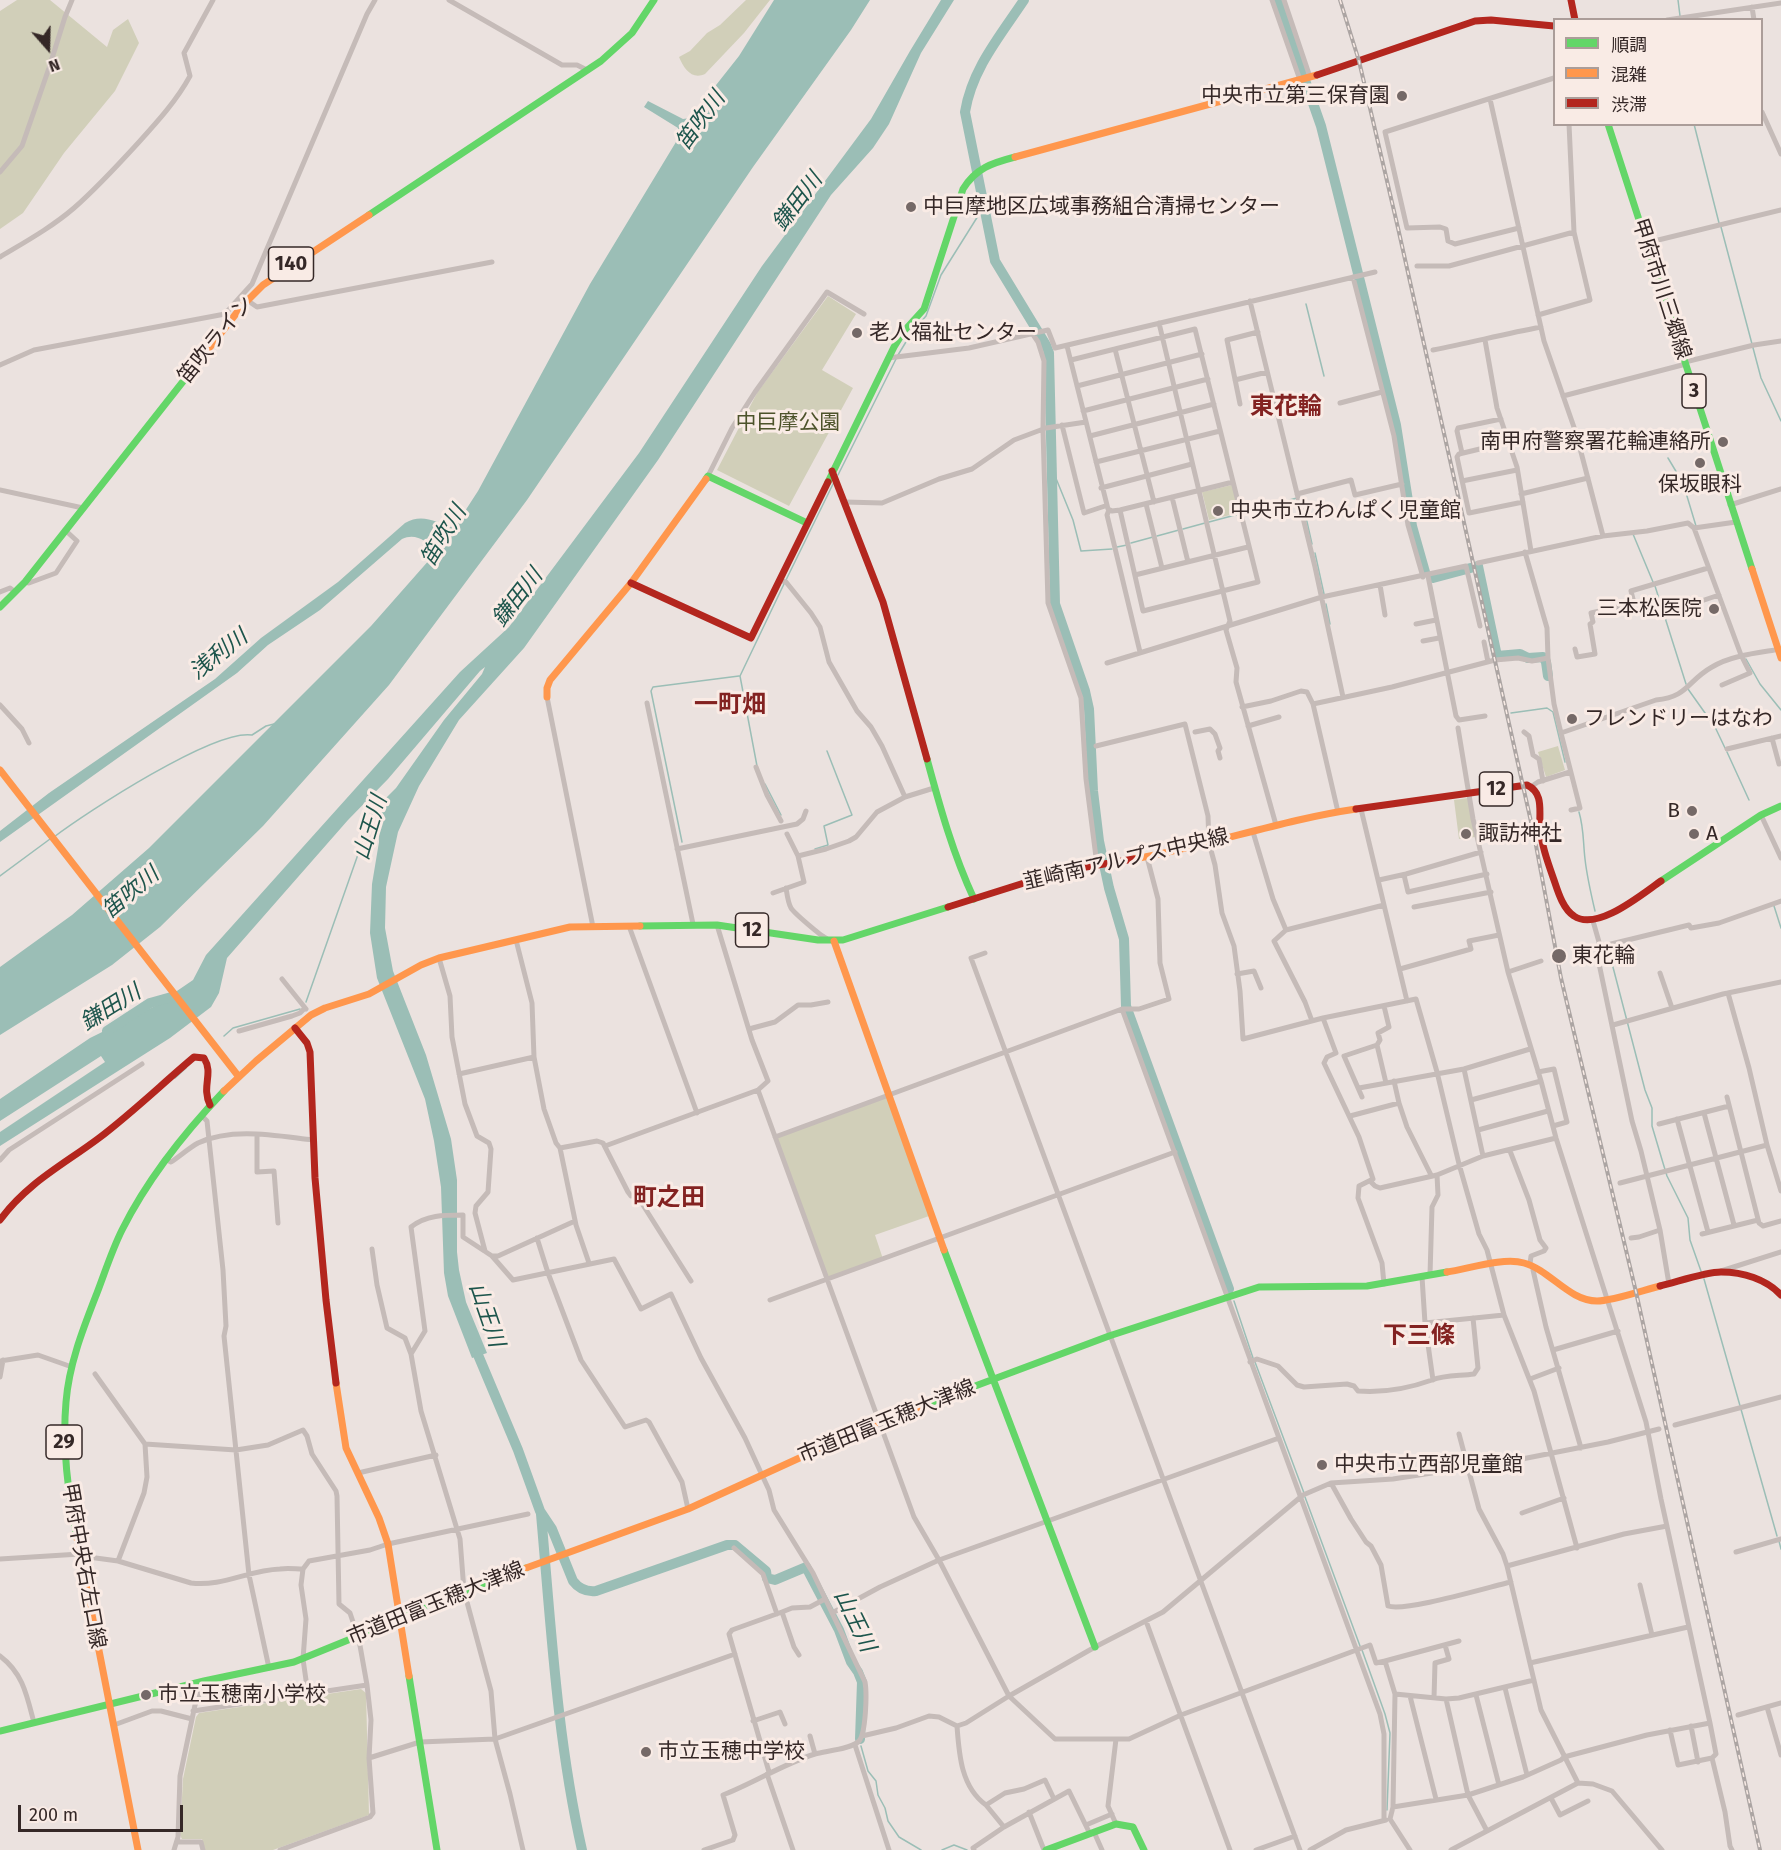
<!DOCTYPE html>
<meta charset="utf-8">
<style>
body{margin:0}
#map{position:relative;width:1781px;height:1850px;overflow:hidden;background:#ebe2df;font-family:"Fira Sans","Noto Sans JP",sans-serif}
canvas{display:block}
.legend{position:absolute;left:1553px;top:18px;width:210px;height:108px;box-sizing:border-box;background:#f9ebe5;border:2px solid #ab9d99;margin:0;padding:8px 10px;list-style:none;font-size:18px;color:#352827}
.legend li{display:flex;align-items:center;gap:12px;height:30px}
.legend b{width:30px;border:2px solid #ab9d99}
.north{position:absolute;left:18px;top:18px;width:60px;height:60px;-webkit-text-stroke:4px #f9ebe5;paint-order:stroke;rotate:160deg;font-size:16px;font-weight:700;line-height:24px;text-align:center;color:#352827}
.north::after{content:'';display:block;margin:auto;width:21px;height:27px;background:#352827;clip-path:polygon(50% 0,100% 100%,50% 72%,0 100%)}
.scale{position:absolute;left:18px;top:1805px;width:165px;height:27px;box-sizing:border-box;border:3px solid #352827;border-top:0;padding-left:8px;font-size:18px;line-height:21px;white-space:nowrap;color:#352827;-webkit-text-stroke:4px #f9ebe5;paint-order:stroke}
</style>
<div id="map">
<canvas width="1781" height="1850"></canvas>
<ul class="legend">
<li><b style="height:8px;background:#63d668"></b>順調</li>
<li><b style="height:8px;background:#ff974d"></b>混雑</li>
<li><b style="height:8px;background:#b3261e"></b>渋滞</li>
</ul>
<div class="north">N</div>
<div class="scale">200 m</div>
</div>
<script>
const ctx = document.querySelector('canvas').getContext('2d');
ctx.lineJoin = 'round';
function fill(path, color) {
  ctx.fillStyle = color;
  ctx.fill(path, 'evenodd');
}
function strokePath(path, color, width, dash) {
  ctx.strokeStyle = color;
  ctx.lineWidth = width;
  ctx.lineCap = dash ? 'butt' : 'round';
  ctx.setLineDash(dash || []);
  ctx.stroke(path);
}
function label(font, color, halo, rows, align = 'center') {
  ctx.font = font + ' "Fira Sans","Noto Sans JP",sans-serif';
  ctx.lineWidth = 6;
  ctx.setLineDash([]);
  ctx.textBaseline = 'middle';
  ctx.strokeStyle = halo;
  ctx.fillStyle = color;
  for (const [text, x, y, turn = 0] of rows) {
    ctx.save();
    ctx.translate(x, y);
    ctx.rotate((+turn || 0) * Math.PI / 180);
    ctx.textAlign = isNaN(turn) ? turn : align;
    if (halo) ctx.strokeText(text, 0, 0);
    ctx.fillText(text, 0, 0);
    ctx.restore();
  }
}
fill(new Path2D(`
 M17 0H50L107 47 113 30 128 19 139 43 115 91 64 153 23 213 0 229V11Z
 M746 0H770L744 33 705 74C692 80 684 69 679 57L690 51 707 33 720 25Z
 M828 296 856 314 822 370 853 388 789 506 717 470 757 393Z
 M1232 485 1239 513 1209 520 1202 492Z
 M1558 746 1565 770 1546 777 1538 752Z
 M1468 798 1475 837 1459 839 1454 800Z
 M890 1095 932 1215 875 1235 883 1259 827 1280 775 1137Z
 M361 1689 366 1693 369 1815 273 1850H205L202 1839H182L180 1835 183 1779 196 1717 199 1713Z`), '#d1cfb9');
fill(new Path2D(`
 M774 0H870L851 30 753 167 527 500 389 685 263 826 160 927 112 965 0 1035V967L72 915 149 848 371 626 438 550C426 542 416 532 402 539L320 610 268 645 237 673 0 842V831L49 793 215 679 261 638 338 582 405 523C422 513 436 522 454 528L478 491 590 284 679 137 678 128 644 107 648 101 683 119 690 118 739 56Z
 M941 0H954L921 53 889 124 873 148 831 195 658 460 524 648 459 720 419 786 398 832 386 887 385 928 393 971 426 1055 451 1139 457 1180V1252L459 1270 466 1302 487 1353 472 1358 448 1296 444 1273 441 1187 434 1141 425 1099 377 978 370 933 372 884 379 842 378 806 396 788 444 720 482 674 485 667 480 671 388 779 348 820 227 958 219 993 211 1007 170 1038 0 1146V1132L105 1062 101 1056 0 1121V1099L90 1038 155 1006 193 980 206 955 460 672 509 627 639 453 762 266 871 119 910 51Z`), '#9bbeb6');
strokePath(new Path2D(`
 M1678 0 1680 16
 M1694 124 1719 223
 M1721 227 1761 378 1781 421
 M1306 304 1324 376
 M898 355 912 332 926 316 941 275 983 208
 M1668 458 1683 483 1696 526
 M1053 471 1073 520 1081 551 1112 549
 M838 475 896 359
 M1244 512 1297 498
 M1305 513 1312 544
 M1209 522 1239 514
 M1183 529 1205 523
 M1633 534 1653 582
 M1157 536 1179 530
 M1131 543 1153 537
 M1117 547 1127 545
 M1315 553 1324 594
 M786 580 834 482
 M1655 586 1686 684
 M1326 604 1330 624
 M1746 659 1760 684 1781 710
 M1688 689 1715 727 1725 748
 M1511 713 1547 708 1553 712 1565 762
 M1727 752 1749 800
 M757 766 740 676 784 584
 M765 784 781 815
 M1579 812C1584 829 1583 842 1585 859 1587 877 1591 894 1595 911
 M54 837C87 812 214 729 252 735L266 726 274 724
 M682 842 651 691 653 687 739 676
 M815 849 828 845 824 826 852 815 827 751
 M0 876 50 839
 M1774 906 1781 928
 M1608 948 1645 1090 1652 1108V1126L1663 1163 1667 1176 1688 1218 1690 1240 1702 1274
 M306 1002 374 809 379 806
 M224 1036 233 1028 300 1009
 M175 1078 186 1068
 M1704 1279 1777 1536
 M1234 1301 1253 1358
 M1255 1362 1304 1493
 M1305 1497 1360 1646
 M1779 1541 1781 1549
 M1362 1650 1385 1714 1390 1733 1387 1810
 M861 1746 868 1771 876 1781 878 1795 885 1808 888 1821 899 1837 921 1850
 M942 1850 954 1845 967 1850`), '#9bbeb6', 1.5);
strokePath(new Path2D(`
 M1024 0C1000 36 972 69 965 112L995 261 1046 345 1049 353 1055 604 1085 691 1089 709 1093 791 1099 841 1109 888 1124 939 1126 1006 1229 1289
 M1277 0 1321 126 1396 425 1412 526 1425 572
 M1433 578 1478 566 1497 656 1520 654 1528 658 1543 657 1546 662 1548 676
 M107 1031 150 1003 175 996
 M473 1343 518 1450 540 1511 552 1529 573 1581C579 1589 586 1592 596 1591L727 1545H735L766 1571 767 1578 775 1580 806 1567 839 1630 851 1662 858 1672 862 1682 860 1739
 M541 1514C551 1626 557 1740 582 1850`), '#9bbeb6', 10);
strokePath(new Path2D(`
 M375 0 367 14 252 284 241 296 257 307 492 262
 M449 0 562 65H577L587 70
 M1272 0 1300 80
 M1284 0 1310 77
 M1752 7 1754 20
 M1667 20 1781 3
 M1490 99 1544 341 1576 433 1603 536
 M1762 112 1781 154
 M0 172 22 146 49 68 65 17 72 0
 M1519 228 1455 244 1448 241 1446 229 1440 227 1407 228 1385 132 1554 78
 M1646 243 1781 210
 M0 257C25 242 52 227 74 208 97 188 118 165 139 142 158 121 177 100 190 76L184 53 213 0
 M1417 266H1449L1574 232
 M1353 277 1394 436 1408 525 1423 577
 M1250 301 1315 567 1343 697
 M1538 315 1590 300 1574 232 1569 124
 M1159 323 1230 621 1226 630 1237 668 1236 682 1276 825
 M1032 333 1038 342 1044 361 1043 430 1048 603 1081 698 1086 779 1097 865
 M1485 340 1497 408 1517 467 1531 551
 M1067 346 1108 509 1112 511 1120 510 1233 482
 M1115 349 1154 502
 M1433 350C1469 343 1504 334 1541 327
 M888 358 969 348 1048 330 1055 348 1375 272
 M1071 360 1195 329 1258 582 1143 611 1120 510
 M1685 362 1754 345 1781 341
 M0 365 34 350 225 314 241 296
 M1235 380 1267 372
 M1077 386 1202 354
 M1563 396 1686 364
 M1340 403 1382 392
 M1240 404 1227 340 1258 332
 M1083 411 1208 379
 M1062 425 1084 513 1105 506
 M1090 436 1214 404
 M1509 442 1459 454 1457 457 1469 513 1523 502
 M1462 453 1457 431 1458 428 1501 419
 M1096 462 1220 431
 M708 476 732 428 755 392 827 292 864 314
 M1462 481 1517 470
 M1101 488 1192 464
 M0 490 83 508
 M1297 494 1351 480 1355 495 1402 484
 M1521 494 1588 478
 M1172 497 1188 562
 M845 502 882 503 939 479 972 469 1014 440 1046 428 1086 422
 M1146 504 1162 568
 M1730 505 1781 489
 M1109 510 1107 515 1140 652
 M1694 528 1736 522
 M1478 563 1603 536 1647 531 1688 523 1694 528 1741 655 1750 673 1722 685
 M1135 575 1248 547
 M1428 576 1456 716 1459 720 1485 716
 M779 580 786 582 811 613 820 627 829 662 857 711 871 727 882 746 905 797 934 788
 M25 582 29 583 56 573 77 541 65 530
 M1380 585 1385 615
 M0 592 10 588 15 592
 M1666 613 1719 595
 M1416 624 1436 620
 M1423 641 1439 638
 M1484 642 1488 662
 M1575 649 1577 657 1595 654 1590 624 1593 622 1591 613 1634 603 1631 591 1708 568
 M1548 658 1554 704 1561 733 1656 700C1688 697 1687 681 1712 667 1732 655 1758 653 1781 649
 M1107 663 1322 597 1466 566 1480 626
 M547 697 593 927
 M647 703 693 924
 M1313 704 1392 687 1495 660 1518 658 1532 661 1548 658 1547 628 1525 552
 M0 705 22 729 29 743
 M1242 707 1271 701 1301 691 1307 692 1313 704 1338 812
 M1248 726 1279 717
 M1458 728 1473 819 1508 972 1541 1081 1556 1138 1646 1422 1661 1499 1710 1723 1716 1754 1712 1758 1725 1812 1730 1846 1732 1850
 M1195 732 1210 729 1215 734 1220 748 1218 751 1220 758
 M1524 732 1529 736 1533 755 1539 759 1543 781
 M1561 733 1580 808 1571 810
 M1772 738 1779 764
 M1096 746 1185 724 1208 816 1209 843 1215 865 1222 913 1234 946 1240 991 1243 1039 1323 1018 1416 999 1437 1072 1459 1164 1479 1234 1487 1250 1504 1315 1534 1391 1577 1548
 M1727 749 1781 736
 M756 767 767 795 781 821
 M1532 786 1538 782 1570 772
 M1361 809 1407 1001
 M1761 815 1781 858
 M1253 832 1273 899 1286 930
 M787 834 798 856 826 849 849 841 856 837 877 812 905 797
 M677 849 797 824 803 819 806 811
 M1404 875 1408 892 1487 874
 M1379 880 1406 874 1481 852
 M786 888C787 894 788 903 791 908 794 913 821 936 826 938
 M773 893 804 882 798 856
 M1414 907 1491 892
 M1593 921 1599 942 1597 954 1632 1121 1641 1151 1660 1230 1669 1284
 M717 925 752 1040 768 1081 758 1090 914 1517 939 1560 1009 1696 1055 1739H1129L1181 1715 1370 1645 1376 1663 1385 1661
 M629 926 697 1113
 M516 940 532 1003 534 1057 544 1109 556 1143 560 1148 597 1141 603 1143 628 1192 631 1196 636 1194 691 1281
 M1598 945 1603 946 1689 925 1691 928 1719 923 1781 901
 M985 953 971 958 1300 1850
 M439 958 450 996 452 1037 465 1104 477 1136 489 1143 491 1149 488 1192 476 1206 475 1213 485 1251
 M1400 969 1471 949 1469 941 1499 935
 M1508 972 1541 961
 M1660 973 1672 1008
 M1237 974 1254 971 1261 988
 M282 979 306 1009
 M1728 993 1749 1068 1767 1145 1781 1191
 M1384 1006 1389 1027 1378 1033 1380 1040 1377 1045 1386 1083
 M1122 1009 1380 1714 1384 1734V1820
 M1323 1018 1336 1053 1327 1057 1324 1063 1359 1137 1373 1179 1359 1186 1358 1198 1382 1263 1384 1284
 M1312 1021 1305 1002 1274 941 1286 930 1384 905
 M1613 1025 1723 994 1781 982
 M749 1029 775 1022 798 1005H811L828 1002
 M239 1031 292 1016 300 1013 305 1008
 M1464 1069 1483 1156 1556 1138
 M1538 1072 1554 1069 1567 1122 1553 1126
 M459 1074 534 1057
 M1394 1081 1399 1103
 M1359 1088 1464 1069 1530 1049
 M1362 1097 1344 1056 1377 1045
 M1727 1097 1759 1223 1763 1226 1781 1221
 M1471 1100 1541 1081
 M1704 1113 1734 1225
 M201 1115 207 1121 223 1270 226 1326 224 1336 249 1575 269 1668
 M1350 1116 1399 1103 1407 1127 1431 1175
 M1677 1119 1708 1232
 M1659 1124 1729 1106
 M1478 1130 1548 1111
 M257 1135V1172L274 1171 278 1223
 M775 1137 1122 1009H1139L1169 999 1160 963 1158 899 1147 857
 M605 1146 758 1090
 M560 1148 576 1225 589 1263
 M1510 1151 1529 1200 1540 1240 1546 1248 1544 1251 1531 1256 1530 1264
 M165 1159 171 1162C180 1156 189 1148 198 1143 233 1127 277 1136 313 1140
 M0 1160 9 1150 142 1064
 M1370 1181 1375 1186 1380 1188 1437 1175 1483 1156
 M1620 1183 1767 1145
 M1702 1234 1758 1220
 M537 1238 548 1273 581 1360 625 1427 646 1420 649 1422 682 1482 688 1509
 M1631 1238 1639 1237 1660 1230
 M372 1249 377 1285 387 1328 405 1338 411 1354
 M492 1256 513 1280 614 1259 641 1309 671 1294 701 1358 745 1438 762 1475 769 1490 774 1510 813 1573 865 1682C867 1693 866 1733 859 1741 852 1749 826 1751 815 1754 783 1764 754 1783 723 1795L735 1835 733 1840 704 1850
 M1535 1267 1533 1270 1546 1327 1581 1448
 M1721 1271 1781 1252
 M1430 1275 1432 1207 1438 1195 1437 1175
 M1422 1277 1425 1323 1433 1380
 M770 1300 1175 1152
 M1425 1323 1504 1315
 M1553 1350 1618 1331
 M0 1361 38 1355 72 1367
 M1250 1362 1257 1359 1278 1366 1297 1385 1304 1387 1347 1384 1354 1386 1358 1391C1384 1393 1407 1389 1432 1380 1444 1375 1461 1376 1474 1374L1478 1368 1473 1318
 M95 1374 145 1444 147 1477 144 1493 118 1561
 M0 1377 3 1360
 M1530 1379 1559 1368
 M1675 1425 1781 1397
 M1459 1434 1479 1509 1503 1554 1507 1566 1541 1710 1578 1783
 M145 1444 236 1450 268 1445 303 1430 307 1436 312 1454 336 1491 337 1496 339 1604 350 1613 359 1640 367 1685 371 1720 369 1758 373 1813 370 1817 280 1850
 M358 1473 436 1455
 M1331 1483 1351 1519 1366 1542 1371 1546 1381 1565 1388 1606C1406 1612 1488 1587 1511 1582
 M1522 1513 1564 1498
 M734 1548 763 1574 777 1614
 M1736 1552 1781 1539
 M81 1556 118 1561 191 1583C222 1587 249 1570 280 1569 287 1568 296 1569 303 1569
 M0 1559 80 1554
 M1507 1566 1624 1534 1667 1526
 M1640 1585 1652 1635
 M782 1612 792 1608 810 1607 825 1599
 M832 1613 880 1587 939 1560 1279 1438
 M1146 1621 1230 1850
 M0 1656C23 1673 27 1696 34 1723
 M1530 1663 1688 1627
 M1505 1688 1527 1775
 M308 1694 303 1659 306 1619 301 1585 303 1569 309 1561 370 1550 388 1544 528 1514
 M1395 1694 1446 1699 1459 1698 1534 1680
 M1476 1695 1499 1785
 M1410 1696 1436 1799
 M1434 1698 1435 1663 1449 1659 1445 1645
 M1446 1699 1468 1795 1487 1831
 M1767 1707 1781 1755
 M193 1711 367 1685
 M1738 1715 1781 1703
 M753 1721 780 1712 785 1724
 M114 1725 152 1711H161L192 1719
 M957 1726C959 1754 961 1787 986 1805
 M1691 1726 1698 1762
 M1670 1730 1678 1765 1712 1758
 M810 1736 815 1754
 M862 1736 896 1728 929 1716 939 1717 957 1726 966 1723 1009 1696 1095 1647 1163 1612 1303 1495 1331 1483 1393 1479 1522 1459 1608 1442 1659 1429
 M1116 1739 1108 1806 1116 1824
 M855 1745 889 1850
 M369 1758 420 1742 495 1739 735 1654
 M769 1772 729 1634 732 1630 782 1612 794 1647 799 1655
 M767 1774 793 1850
 M1551 1798 1560 1815 1588 1801
 M1393 1807 1395 1694 1385 1661 1459 1641
 M1029 1812 1044 1850
 M1086 1825 1112 1814
 M1004 1827 986 1805 1005 1793 1024 1789 1045 1780 1054 1799
 M1094 1832 1102 1850
 M177 1842H201L203 1850
 M174 1850 178 1837 180 1776 195 1705 204 1681
 M523 1850 510 1794 495 1739 491 1691 464 1591 460 1539 421 1411 411 1354 425 1331 411 1227C426 1215 444 1215 463 1215V1237L492 1256H498L575 1221
 M974 1850 973 1848 1004 1827 1069 1791 1090 1834
 M1256 1850 1295 1836
 M1310 1850 1346 1830 1386 1820
 M1410 1850 1390 1819 1393 1807 1468 1795 1523 1777 1561 1760 1564 1757 1647 1735 1710 1723
 M1451 1850 1578 1783 1593 1784 1612 1791 1662 1850`), '#c5bbb8', 5);
strokePath(new Path2D(`
 M1608 124 1752 569
 M369 215 601 61 632 33 654 0
 M706 479 708 476 807 523
 M828 482 894 347 904 331 924 309 963 189C976 168 992 163 1015 157
 M0 607 25 582 196 365
 M927 759C940 807 953 854 974 899
 M1661 881 1761 815 1781 806
 M640 926 717 925 818 940H843L948 907
 M944 1250 1095 1647
 M927 1404 1109 1336 1259 1287 1367 1286 1447 1272
 M77 1538C68 1492 62 1448 66 1402 69 1364 83 1329 97 1293 105 1272 112 1250 122 1230 148 1178 184 1133 224 1091
 M409 1676 437 1850
 M0 1731 204 1681 294 1662 358 1636 399 1615 526 1568
 M1046 1850 1116 1824 1133 1827 1144 1850`), '#63d668', 7);
strokePath(new Path2D(`
 M1015 157 1317 75
 M196 365 242 306 263 285 369 215
 M1752 569 1781 658
 M547 697V688L550 680 631 583 706 479
 M0 770 239 1077
 M1134 859C1209 846 1281 820 1356 809
 M834 941 944 1250
 M224 1091 256 1061 311 1015 325 1008 369 994 421 965 439 958 570 927 640 926
 M1447 1272C1468 1269 1503 1257 1524 1263 1550 1270 1569 1301 1597 1301 1612 1301 1644 1290 1660 1286
 M336 1383 346 1448 379 1518 388 1544 409 1676
 M77 1538 138 1850
 M526 1568 688 1509 878 1422 927 1404`), '#ff974d', 7);
strokePath(new Path2D(`
 M1571 0 1575 20
 M1317 75 1475 21 1491 20 1554 26
 M832 471 883 602 927 759
 M631 583 751 638 828 482
 M1356 809 1527 785C1544 793 1539 811 1540 826 1541 844 1548 863 1554 880 1558 892 1563 909 1574 916 1597 932 1642 894 1661 881
 M948 907 1062 871 1134 859
 M295 1028 307 1043 310 1052 315 1178 326 1300 336 1383
 M0 1220C27 1183 63 1165 99 1138 132 1113 162 1084 194 1057L204 1058C214 1074 201 1086 210 1105
 M1660 1286C1677 1282 1705 1272 1721 1272 1743 1272 1766 1279 1781 1295`), '#b3261e', 7);
const rail = new Path2D(`
 M1340 0 1359 61 1398 228 1534 835 1561 978 1636 1292 1760 1850`);
strokePath(rail, '#aca5a3', 4);
strokePath(rail, '#f9ebe5', 1.5, [4.5]);
for (const [x, y, r, color] of [
 [1402,96,6,"#756967"],
 [911,207,6,"#756967"],
 [857,333,6,"#756967"],
 [1723,442,6,"#756967"],
 [1700,463,6,"#756967"],
 [1218,511,6,"#756967"],
 [1714,609,6,"#756967"],
 [1572,719,6,"#756967"],
 [1692,811,6,"#756967"],
 [1466,834,6,"#756967"],
 [1694,834,6,"#756967"],
 [1559,956,8,"#756967"],
 [1322,1465,6,"#756967"],
 [146,1695,6,"#756967"],
 [646,1752,6,"#756967"]
]) {
  const dot = new Path2D();
  dot.arc(x, y, r, 0, 2 * Math.PI);
  ctx.fillStyle = color;
  ctx.fill(dot);
  strokePath(dot, '#f9ebe5', 2);
}
for (const [x, y, w] of [
 [291,264,45],
 [1694,391,24],
 [1496,789,33],
 [752,930,33],
 [64,1442,36]
]) {
  const box = new Path2D();
  box.roundRect(x - w / 2, y - 17, w, 34, 4.5);
  ctx.fillStyle = '#f9ebe5';
  ctx.fill(box);
  strokePath(box, '#352827', 1.5);
}
label('bold 20px', '#352827', null, [
 ["140",291,264],
 ["3",1694,391],
 ["12",1496,789],
 ["12",752,930],
 ["29",64,1442]
]);
label('21px', '#352827', '#f9ebe5', [
 ["中央市立第三保育園",1390,96,"right"],
 ["中巨摩地区広域事務組合清掃センター",923,207],
 ["老人福祉センター",869,333],
 ["南甲府警察署花輪連絡所",1711,442,"right"],
 ["保坂眼科",1700,485,"center"],
 ["中央市立わんぱく児童館",1230,511],
 ["三本松医院",1702,609,"right"],
 ["フレンドリーはなわ",1584,719],
 ["B",1680,811,"right"],
 ["諏訪神社",1478,834],
 ["A",1706,834],
 ["東花輪",1572,956],
 ["中央市立西部児童館",1334,1465],
 ["市立玉穂南小学校",158,1695],
 ["市立玉穂中学校",658,1752]
], 'left');
label('21px', '#352827', '#f9ebe5', [
 ["甲府市川三郷線",1661,289,72],
 ["笛吹ライン",216,340,-51],
 ["韮崎南アルプス中央線",1126,860,-13],
 ["市道田富玉穂大津線",887,1422,-22],
 ["甲府中央右左口線",83,1566,80],
 ["市道田富玉穂大津線",436,1604,-22]
]);
label('21px', '#4d532b', '#f9ebe5', [
 ["中巨摩公園",788,423]
]);
label('italic 22px', '#1d554c', '#f9ebe5', [
 ["笛吹川",701,121,-54],
 ["鎌田川",798,202,-53],
 ["笛吹川",444,536,-59],
 ["鎌田川",518,598,-52],
 ["浅利川",219,655,-38],
 ["山王川",371,828,-73],
 ["笛吹川",131,893,-40],
 ["鎌田川",111,1008,-32],
 ["山王川",486,1315,71],
 ["山王川",854,1621,64]
]);
label('bold 24px', '#832221', '#f9ebe5', [
 ["東花輪",1286,407],
 ["一町畑",730,705],
 ["町之田",669,1198],
 ["下三條",1419,1336]
]);
</script>
